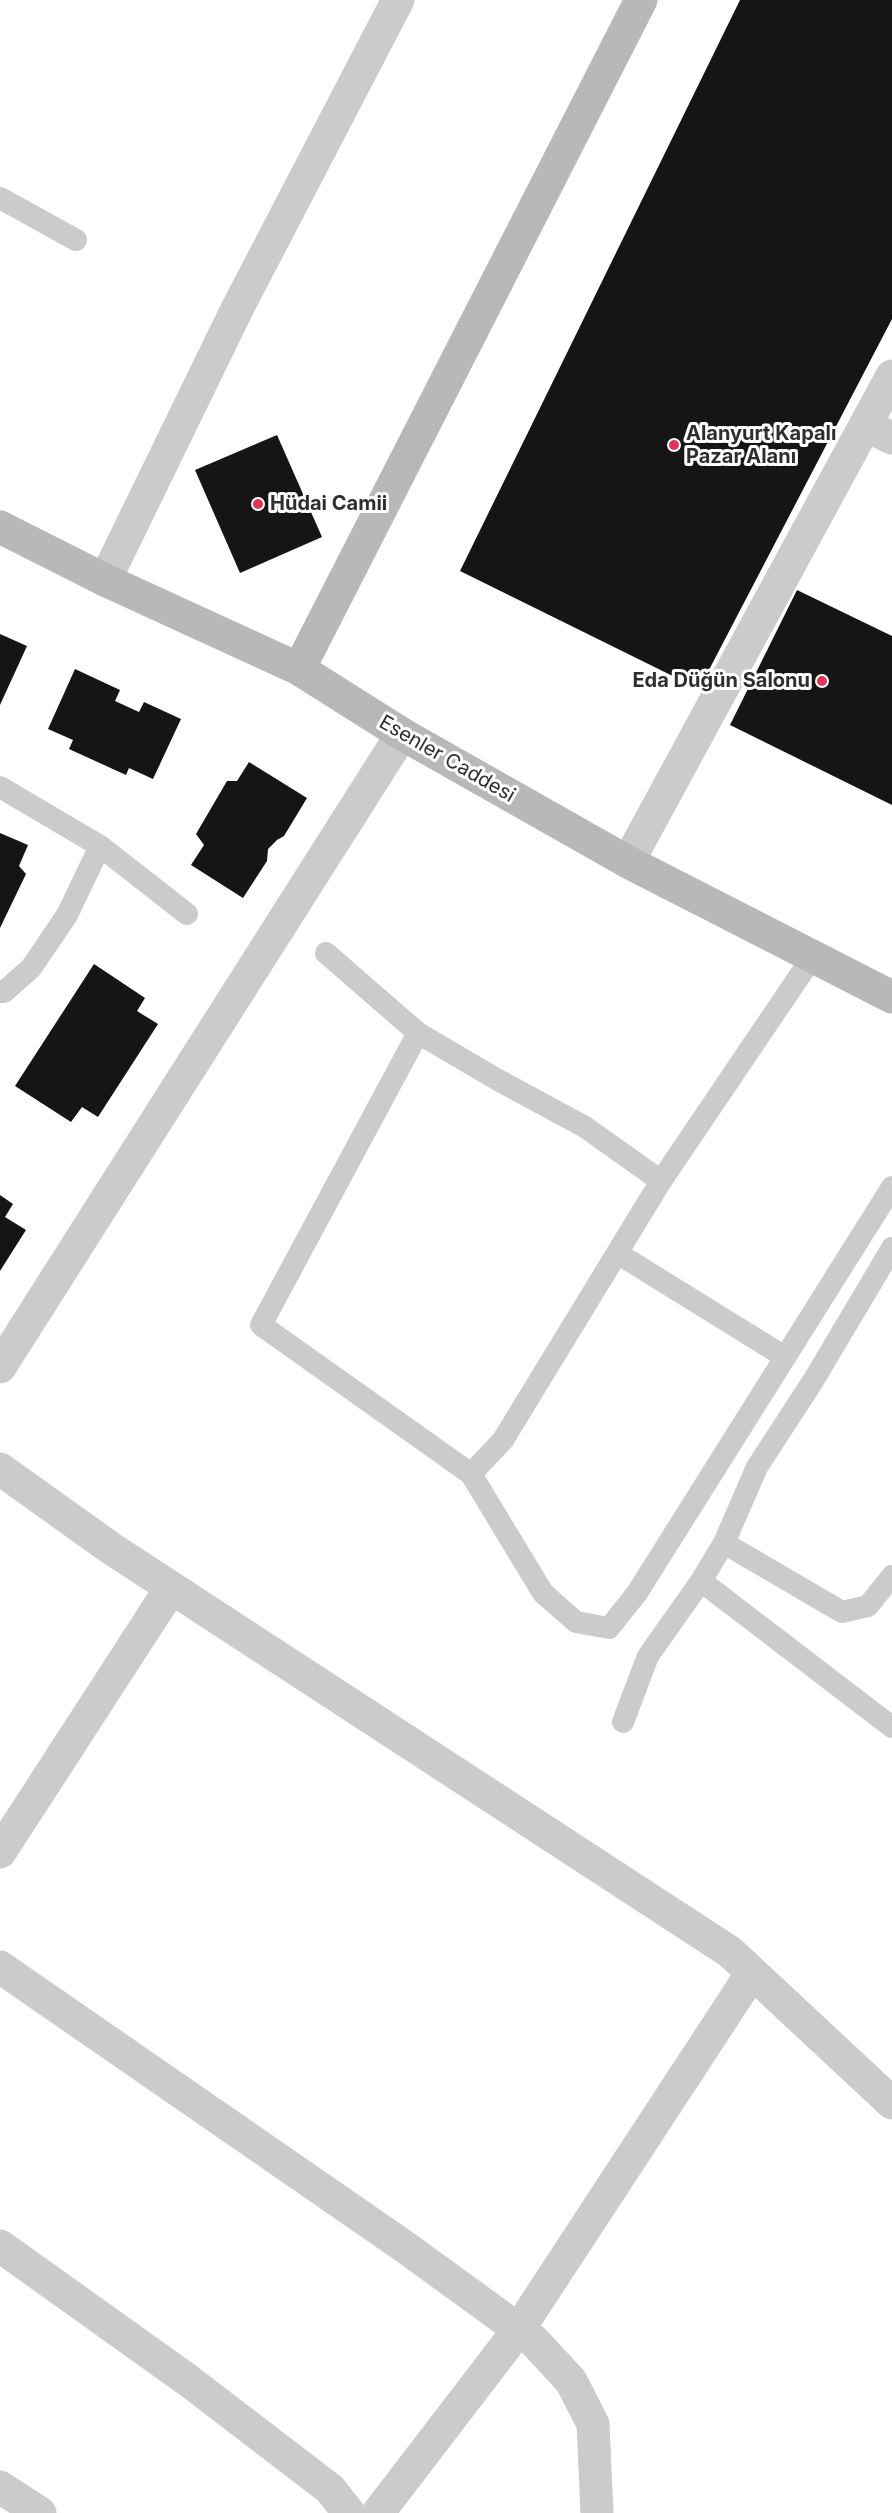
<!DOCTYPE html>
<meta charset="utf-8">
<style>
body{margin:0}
canvas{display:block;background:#fff}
</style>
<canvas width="892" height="2513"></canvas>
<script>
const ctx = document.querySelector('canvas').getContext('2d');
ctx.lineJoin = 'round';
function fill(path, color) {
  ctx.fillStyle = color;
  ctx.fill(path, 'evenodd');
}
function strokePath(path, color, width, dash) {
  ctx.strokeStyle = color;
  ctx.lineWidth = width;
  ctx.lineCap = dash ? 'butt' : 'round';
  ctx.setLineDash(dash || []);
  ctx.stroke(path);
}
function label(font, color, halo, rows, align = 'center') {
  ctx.font = font + ' Inter,sans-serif';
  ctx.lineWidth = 6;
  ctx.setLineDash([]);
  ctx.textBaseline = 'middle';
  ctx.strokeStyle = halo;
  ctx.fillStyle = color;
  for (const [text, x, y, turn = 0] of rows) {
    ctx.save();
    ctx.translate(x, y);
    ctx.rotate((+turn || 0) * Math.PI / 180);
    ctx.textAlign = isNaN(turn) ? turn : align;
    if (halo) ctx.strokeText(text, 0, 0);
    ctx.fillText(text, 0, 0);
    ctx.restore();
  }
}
fill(new Path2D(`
 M740 0H892V319L699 689 460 571Z
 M277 435 322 537 240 573 195 470Z
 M797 590 892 636V805L730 725Z
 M0 634 27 646 0 705Z
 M75 669 120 690 115 701 139 712 144 702 181 719 153 779 129 768 126 775 69 749 73 740 48 729Z
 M249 762 307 798 284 836 277 840 268 849 267 861 243 898 191 865 204 845 196 834 227 781H237Z
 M0 833 28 845 19 866 26 874 0 928Z
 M94 964 145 998 137 1011 158 1024 98 1117 82 1107 71 1122 15 1086Z
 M0 1195 13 1204 5 1217 26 1230 0 1271Z`), '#151515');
strokePath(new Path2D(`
 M0 198 76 240
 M0 787 100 846 187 914
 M326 953 418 1033 498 1080 585 1127 661 1181
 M813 956 661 1181 503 1440 471 1474 543 1593 576 1622 609 1628 637 1593 892 1187
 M0 992H4L31 968 67 915 100 846
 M418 1033 261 1325 471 1474
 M617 1253 785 1357
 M724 1543 842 1612 868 1606 892 1576
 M701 1581 892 1727
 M623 1722 648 1656 701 1581 724 1543 757 1467 813 1381 892 1248`), '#cbcbcb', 22);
strokePath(new Path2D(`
 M867 426 892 438
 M105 580 237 309 398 0
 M628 862 892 376
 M0 1367 402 734
 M0 1469 112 1549 730 1952 892 2103
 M0 1852 171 1588
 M0 1967 405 2247 533 2340 571 2381 593 2424 597 2513
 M0 2246 189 2381 330 2489 349 2513
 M0 2487 40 2513
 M378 2513 519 2329 752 1973`), '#cbcbcb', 33);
strokePath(new Path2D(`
 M0 527 105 580 299 669 402 734 628 862 892 997
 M299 669 641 0`), '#b8b8b8', 33);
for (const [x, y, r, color] of [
 [674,445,6,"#e03558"],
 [258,504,6,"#e03558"],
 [822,681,6,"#e03558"]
]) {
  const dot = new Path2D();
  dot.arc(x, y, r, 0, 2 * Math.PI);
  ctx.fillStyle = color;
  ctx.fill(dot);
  strokePath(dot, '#fff', 2);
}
label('bold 20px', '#2e2e2e', '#fff', [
 ["Alanyurt Kapalı",686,434],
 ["Pazar Alanı",686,457],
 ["Hüdai Camii",270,504],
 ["Eda Düğün Salonu",810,681,"right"]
], 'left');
label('20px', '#2e2e2e', '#fff', [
 ["Esenler Caddesi",447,759,30]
]);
</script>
